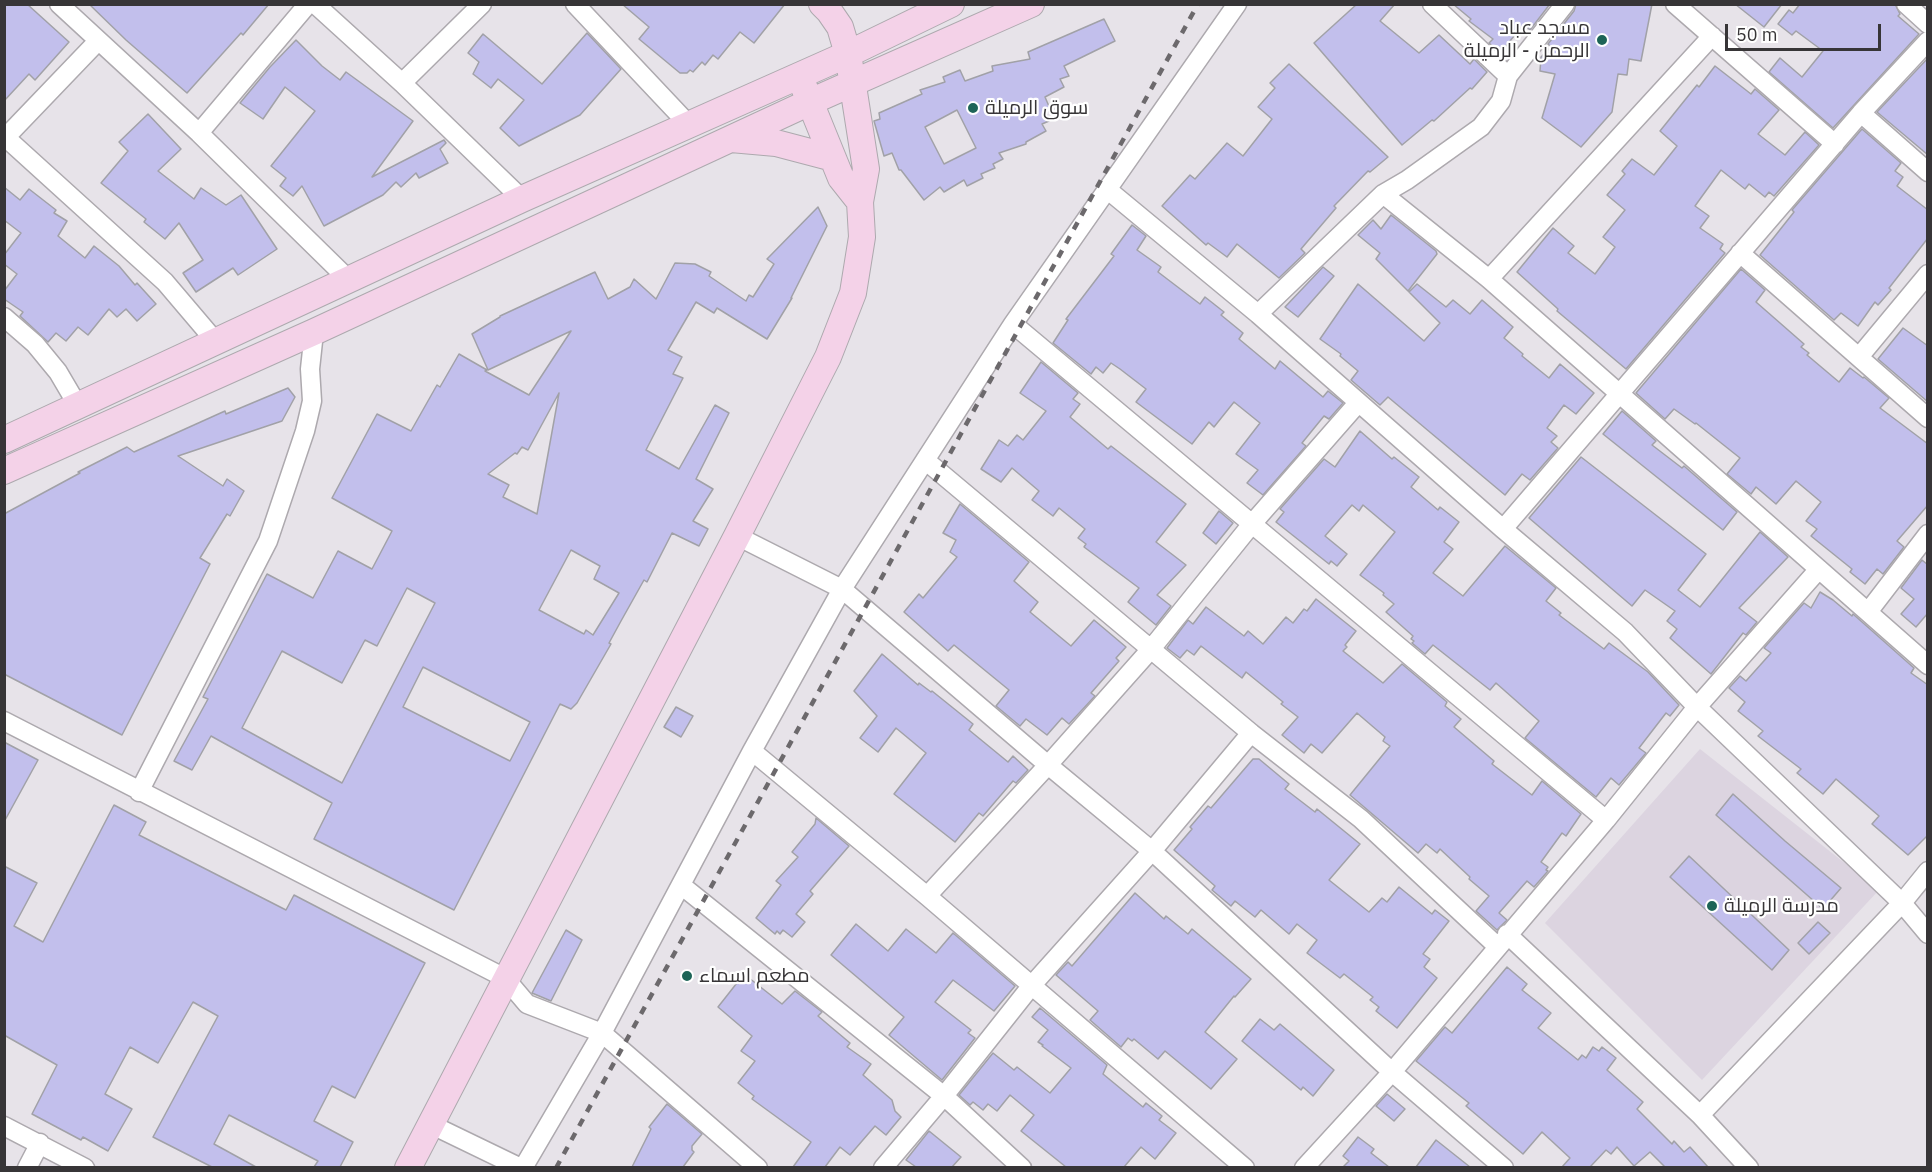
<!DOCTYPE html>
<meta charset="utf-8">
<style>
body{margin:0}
#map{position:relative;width:1932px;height:1172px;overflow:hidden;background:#e7e3e9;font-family:"IBM Plex Sans",sans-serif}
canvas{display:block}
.frame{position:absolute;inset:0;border:6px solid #373537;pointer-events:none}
.scale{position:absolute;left:1725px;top:24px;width:156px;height:27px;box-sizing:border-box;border:3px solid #373537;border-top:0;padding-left:8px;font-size:18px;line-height:21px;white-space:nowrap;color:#373537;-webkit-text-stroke:4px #fff;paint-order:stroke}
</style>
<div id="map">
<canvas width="1932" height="1172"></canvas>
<div class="frame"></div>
<div class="scale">50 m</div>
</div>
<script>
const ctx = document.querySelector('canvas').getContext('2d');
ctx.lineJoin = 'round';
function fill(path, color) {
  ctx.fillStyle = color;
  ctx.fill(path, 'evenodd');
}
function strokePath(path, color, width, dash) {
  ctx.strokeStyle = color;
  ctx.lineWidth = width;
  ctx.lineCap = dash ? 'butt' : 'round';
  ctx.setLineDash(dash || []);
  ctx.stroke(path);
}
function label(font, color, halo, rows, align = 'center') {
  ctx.font = font + ' "IBM Plex Sans",Cairo,sans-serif';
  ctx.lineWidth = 4.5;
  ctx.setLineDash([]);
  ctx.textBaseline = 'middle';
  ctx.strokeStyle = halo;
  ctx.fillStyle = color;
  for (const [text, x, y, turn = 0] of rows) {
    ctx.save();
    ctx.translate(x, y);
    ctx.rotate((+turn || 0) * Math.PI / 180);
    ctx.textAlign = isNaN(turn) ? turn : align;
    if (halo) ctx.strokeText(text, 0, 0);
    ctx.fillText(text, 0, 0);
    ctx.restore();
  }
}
fill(new Path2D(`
 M1700 749 1879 890 1702 1080 1545 923Z`), '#dcd4e0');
const building = new Path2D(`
 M4 4H27L69 42 35 80 29 74 4 101Z
 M89 4H269L243 35 241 33 187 93 126 40Z
 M622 4H785L754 43 740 32 718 59 713 55 705 65 702 62 693 72 690 70 687 73H680L639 39 649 27Z
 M1357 4H1395L1380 21 1419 53 1439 35 1470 64 1474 59 1487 72 1472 89 1470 88 1434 121 1432 120 1402 145 1314 43Z
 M1453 4H1550L1530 30 1524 24 1500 53 1489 43 1493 39 1469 21 1471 19Z
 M1576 4H1652L1641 61 1629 59 1627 75 1618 74 1612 112 1581 147 1542 118 1555 74 1540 71 1541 57 1551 47 1548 44 1574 11Z
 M1735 4H1782L1764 27Z
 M1800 4H1895L1900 14 1898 16 1919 34 1833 128 1769 72 1780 58 1802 77 1823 51 1796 31 1792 35 1778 24 1789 10 1793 13Z
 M1104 19 1115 41 1064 66 1069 76 1060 79 1064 87 1045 97 1051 111 1046 112 1049 121 1042 124 1046 131 1026 142V144L999 153 1003 159 993 164 995 168 981 174 983 178 967 186 964 180 944 192 940 187 924 200 901 170H899L892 153 884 156 874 121 880 119 879 113 922 94 920 90 945 82 943 77 960 70 965 81 993 71 992 66 1030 59 1028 52ZM957 110 976 148 944 164 925 127Z
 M587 33 621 69 580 115 519 146 500 128 524 100 498 79 491 88 473 74 479 62 468 53 483 34 542 84Z
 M296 40 322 66 340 80 346 72 413 121 372 177 444 140 446 143 440 149 448 163 419 178 416 173 401 187 396 182 383 195 324 226 302 186 293 196 280 186 286 178 271 166 315 111 285 87 263 119 240 103 270 67Z
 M1928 58V155L1877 112Z
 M1289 64 1388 157 1370 172 1368 171 1334 206 1336 208 1301 249 1305 253 1279 278 1237 244 1227 257 1208 243 1206 245 1162 206 1190 175 1195 179 1227 143 1243 156 1272 119 1258 107 1275 88 1270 83Z
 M1715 66 1751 94 1755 89 1779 110 1758 134 1785 155 1805 132 1819 145 1774 196 1769 192 1765 197 1749 184 1745 189 1721 170 1695 206 1709 216 1700 228 1723 244 1720 249 1725 253 1626 369 1557 311 1558 309 1517 272 1553 228 1574 246 1568 253 1595 274 1615 247 1603 237 1625 210 1607 195 1625 174 1622 171 1632 159 1654 175 1677 146 1660 131 1697 85 1699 87Z
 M148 114 181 149 158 171 194 199 201 188 226 205 241 195 277 249 238 275 233 268 196 292 183 273 203 260 179 223 165 239 144 222 146 219 101 183 128 151 119 142Z
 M1862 129 1901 163 1895 171 1903 177 1897 186 1928 210V238L1889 288 1891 290 1878 305 1875 302 1858 326 1841 313 1834 320 1760 255 1794 212 1792 210Z
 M4 187 20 200 29 189 56 210 54 213 67 221 58 236 85 258 94 246 119 266 135 285 137 283 156 304 137 321 126 309 117 317 109 309 88 335 78 327 66 341 56 333 48 342 20 316 23 312 4 299V291L17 274 4 264V255L21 233 4 220Z
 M818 207 827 226 791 298H792L767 339 717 308 714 313 696 302 668 350 682 357 673 374 683 378 646 450 679 469 715 405 729 413 696 479 713 489 693 521 708 529 699 546 672 533 647 582 644 580 621 621 609 643 611 644 577 703 571 709 560 704 454 910 314 839 332 803 211 736 192 770 174 761 208 699 203 697 267 574 313 598 338 551 372 569 392 531 332 498 377 414 411 431 437 385 440 387 459 354 487 370 485 371 529 395 571 331 488 370 472 334 500 317V316L595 272 608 299 630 287 634 279 656 299 675 263 695 264 711 272 709 276 746 301 749 295 753 297 774 264 767 259ZM559 393 548 454 537 514 503 497 509 485 488 474 515 453 517 454 522 447 528 450ZM571 550 600 566 594 579 619 593 593 635 586 630 584 634 539 610ZM407 588 435 603 342 783 242 728 282 651 342 683 365 640 377 646ZM423 667 530 722 510 761 403 707Z
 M1391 215 1436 251 1437 254 1408 291 1376 259 1380 253 1358 235 1373 220 1381 229Z
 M1132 225 1146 236 1137 250 1161 267 1158 272 1200 304 1205 297 1224 312 1221 315 1243 333 1239 339 1275 369 1280 361 1323 397 1328 391 1343 403 1329 419 1324 416 1302 443 1306 446 1263 495 1247 483 1258 470 1236 454 1260 423 1234 402 1214 427 1209 422 1192 444 1136 402 1146 389 1120 369 1111 363 1103 373 1096 367 1091 374 1053 343 1068 320 1066 319 1114 256 1111 254Z
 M1323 267 1334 276 1298 317 1285 307Z
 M1741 269 1765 290 1756 302 1804 344 1801 347 1809 353 1807 355 1839 382 1850 368 1863 378 1864 377 1889 398 1880 408 1928 444V505L1897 541 1904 547 1883 574 1877 569 1865 584 1850 572 1852 569 1811 536 1817 529 1806 521 1821 502 1796 481 1776 504 1756 487 1751 494 1727 474 1740 458 1696 423 1695 424 1674 409 1665 419 1636 393Z
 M1358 284 1424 341 1440 323 1409 292 1417 284 1446 307 1453 300 1470 314 1482 300 1513 327 1504 338 1523 354 1522 356 1549 378 1560 364 1594 393 1576 414 1564 405 1547 428 1557 436 1551 442 1558 448 1530 480 1522 474 1505 495 1388 397 1380 405 1351 380 1358 371 1340 356 1341 354 1320 339Z
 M1903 328 1928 346V402L1878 359Z
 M1041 362 1078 393 1073 399 1080 404 1070 417 1108 449 1111 446 1186 504 1156 542 1186 565 1157 595 1171 606 1156 625 1128 602 1139 588 1084 547 1086 544 1078 538 1085 529 1059 508 1053 516 1032 500 1039 491 1012 468 1001 482 981 469 999 440 1008 446 1017 435 1023 440 1046 411 1020 393Z
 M288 388 295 397 282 421 178 456 223 486 227 479 244 491 230 516 227 514 200 558 210 564 122 735 4 674V514L80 473 78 472 127 447 134 452 225 411 226 414Z
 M1622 411 1656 441 1652 445 1682 468 1684 466 1737 512 1723 530 1603 434Z
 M1360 431 1392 459 1394 457 1419 477 1411 487 1438 510 1440 507 1459 522 1444 542 1453 549 1433 573 1463 596 1505 546 1556 588 1546 601 1561 613 1559 615 1604 649 1609 643 1648 672 1679 705 1670 716 1666 713 1639 748 1646 753 1619 785 1611 778 1596 797 1525 738 1539 721 1496 683 1490 690 1433 645 1425 654 1412 643 1414 641 1411 639 1413 636 1386 612 1394 604 1383 595 1384 593 1360 575 1395 532 1363 505 1359 511 1352 505 1325 536 1347 554 1337 566 1331 561 1329 564 1276 522 1284 512 1280 509 1324 459 1335 467Z
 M1581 457 1706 554 1678 590 1700 607 1760 532 1788 557 1739 608 1757 622 1746 635 1743 633 1711 674 1670 638 1677 629 1667 621 1675 611 1645 590 1632 606 1529 518Z
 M960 504 1029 562 1014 581 1038 602 1030 612 1071 646 1094 620 1126 647 1116 658 1119 661 1091 693 1095 696 1069 724 1062 718 1047 735 1026 719 1020 726 996 706 1009 690 954 645 948 651 904 612 919 594 923 598 957 557 950 552 956 540 943 533Z
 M1219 511 1233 523 1216 544 1203 533Z
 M1922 560 1928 565V613L1916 627 1901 614 1914 599 1901 588Z
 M1820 592 1833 600 1852 616 1853 614 1914 668 1911 673 1928 685V835L1908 855 1872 824 1879 816 1836 779 1823 794 1797 773 1801 769 1758 736 1763 731 1738 711 1745 702 1729 688 1740 676 1746 681 1771 653 1764 648 1804 603 1811 608Z
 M1316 599 1356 631 1345 645 1347 647 1343 651 1383 683 1402 664 1447 702 1445 706 1461 719 1454 727 1494 761 1492 764 1532 795 1542 781 1581 814 1566 836 1562 833 1541 862 1548 867 1546 870 1548 871 1534 887 1527 881 1499 913 1507 920 1497 930 1476 911 1489 896 1469 879 1470 877 1440 849 1437 853 1426 844 1418 853 1350 795 1390 746 1383 741 1385 737 1357 713 1322 753 1311 744 1304 753 1282 735 1298 717 1281 704 1283 702 1246 672 1242 678 1201 646 1194 655 1187 650 1180 658 1167 648 1188 620 1193 624 1206 607 1244 636 1248 631 1263 644 1286 617 1293 623 1304 609 1307 611Z
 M882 654 918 685 919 683 931 692 932 691 973 724 969 730 1008 762 1013 756 1028 770 1016 783 1013 781 983 816 979 813 955 842 894 794 926 753 896 728 878 752 860 738 877 716 854 691Z
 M676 707 693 716 681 737 664 727Z
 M4 742 38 760 4 822Z
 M1253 759H1259L1289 784 1285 789 1315 812 1317 809 1360 844 1329 880 1369 912 1382 898 1387 902 1399 887 1432 914 1435 910 1449 921 1423 954 1430 959 1424 967 1437 978 1397 1028 1376 1011 1379 1007 1370 1000 1373 997 1344 974 1340 978 1307 953 1317 940 1297 924 1289 934 1261 910 1255 917 1235 901 1231 906 1212 890 1215 886 1174 850 1192 829 1190 827 1208 806 1211 808Z
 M1733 794 1785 841 1841 888 1823 909 1716 815Z
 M114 805 146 822 139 835 286 910 294 895 425 963 355 1098 332 1086 314 1121 353 1142 340 1167H314L318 1161 229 1115 214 1144 256 1167H212L153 1137 218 1016 193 1002 158 1063 130 1047 105 1094 132 1109 108 1151 83 1137 81 1140 32 1114 57 1065 4 1035V866L37 883 14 926 43 942Z
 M816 818 849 846 810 891 813 894 796 914 805 922 792 937 783 930 780 934 777 931 775 934 756 918 781 885 776 881 798 857 792 852 815 824Z
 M1689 856 1789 950 1772 970 1670 877Z
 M1135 893 1164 919 1166 916 1188 934 1192 929 1251 979 1235 997 1234 996 1205 1032 1237 1059 1211 1089 1165 1051 1158 1059 1134 1039 1132 1041 1128 1038 1121 1047 1090 1020 1098 1011 1056 975 1068 962 1072 966Z
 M1818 922 1830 933 1809 954 1798 943Z
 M856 924 888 951 906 929 936 953 953 933 1015 986 994 1011 953 980 935 1002 971 1030 968 1033 975 1038 942 1080 889 1035 904 1017 831 955Z
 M566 930 582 940 551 1001 532 993Z
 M1507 967 1527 984 1522 990 1551 1013 1538 1028 1578 1060 1582 1055 1586 1058 1593 1047 1599 1051 1602 1047 1616 1058 1607 1070 1643 1102 1637 1109 1672 1144 1674 1141 1684 1152 1690 1147 1708 1167H1665L1650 1152 1634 1166 1617 1147 1611 1154 1606 1150 1590 1167H1562L1570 1158 1542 1132 1523 1154 1466 1106 1469 1103 1416 1061 1445 1027 1452 1033Z
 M744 974 782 1004 795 991 822 1012 818 1016 850 1043 847 1047 871 1064 863 1075 892 1100 895 1111 901 1117 886 1135 875 1126 850 1155 840 1147 825 1167H793L811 1142 752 1099 754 1096 738 1083 755 1061 741 1051 752 1036 718 1007Z
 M1040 1008 1107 1065 1103 1074 1143 1107 1146 1103 1162 1116 1159 1120 1176 1133 1155 1159 1141 1147 1124 1167H1066L1021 1131 1034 1115 1010 1095 997 1111 988 1104 983 1110 973 1102 970 1105 959 1095 993 1053 1014 1070 1017 1067 1050 1093 1071 1068 1042 1046 1043 1045 1038 1042 1048 1030 1032 1017Z
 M1260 1019 1274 1030 1280 1024 1334 1070 1313 1096 1303 1087 1301 1090 1242 1041Z
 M1387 1094 1405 1109 1394 1121 1376 1106Z
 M667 1104 702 1134 692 1146V1150L694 1152 683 1167H632L651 1129 649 1127Z
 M929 1131 961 1157 952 1167H916L906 1160Z
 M1358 1137 1374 1149 1371 1153 1389 1167H1343L1349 1161 1343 1156Z
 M1436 1140 1470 1167H1416Z`);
fill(building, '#c2bfec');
strokePath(building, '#a1a1a7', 1.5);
const street = new Path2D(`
 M59 4 199 133 350 281
 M315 4 402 83 522 199
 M575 4 690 126
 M1432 4 1508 76
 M1675 4 1835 144
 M1906 4 1928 24
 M402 83 482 4
 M1861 113 1928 172
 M199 133 308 4
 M4 136 165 282 216 342
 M4 139 98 41
 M1108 190 1258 314 1503 529 1625 632 1697 707 1902 903 1928 934
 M1383 194 1489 279 1928 665
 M1740 253 1928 418
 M1489 279 1712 36
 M1258 314 1383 194 1407 180 1481 127 1501 101 1508 76 1565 4
 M4 317 35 344 58 372 78 406
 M1013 324 1606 820
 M1859 357 1928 274
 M925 460 1251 733 1361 819 1497 946
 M1503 529 1861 113 1928 41
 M737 536 842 589 1048 765 1152 851 1392 1072 1504 1168
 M1868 612 1928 534
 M4 721 505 978 527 1004 602 1033 758 1168
 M752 751 927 896 1245 1168
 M139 792 268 541 305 431 312 401 310 369 314 332
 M681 885 944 1096 1022 1168
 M927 896 1048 765 1151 649 1251 525 1358 403
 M1507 934 1700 1115 1749 1168
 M1700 1115 1902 903 1928 871
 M430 1124 521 1168
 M4 1126 85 1168
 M27 1168 40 1143
 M523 1168 602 1033 752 751 842 589 1013 324 1237 4
 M883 1168 944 1096 1032 985 1152 851 1251 733
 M1304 1168 1392 1072 1606 820 1697 707 1819 569`);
const secondary = new Path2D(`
 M804 87 841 178 860 202
 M731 139 776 143 833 158
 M4 440 522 199 848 54 951 4
 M4 471 314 332 810 102 1031 4
 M408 1168 737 536 828 357 853 293 862 237 860 202 866 169 848 54 840 27 829 11 822 4`);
strokePath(street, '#ada9ae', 21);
strokePath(secondary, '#ada9ae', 28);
strokePath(street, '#fff', 18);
strokePath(secondary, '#f4d2e8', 26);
strokePath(new Path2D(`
 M556 1168 1198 4`), '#6c696c', 4.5, [8, 8]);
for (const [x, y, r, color] of [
 [1602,40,6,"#1d6457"],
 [973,108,6,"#1d6457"],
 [1712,906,6,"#1d6457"],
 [687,976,6,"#1d6457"]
]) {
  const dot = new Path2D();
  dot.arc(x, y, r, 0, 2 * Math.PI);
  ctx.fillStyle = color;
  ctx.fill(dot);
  strokePath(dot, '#fff', 2);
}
label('20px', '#373537', '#fff', [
 ["مسجد عباد",1590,28,"right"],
 ["الرحمن - الرميلة",1590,51,"right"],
 ["سوق الرميلة",985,108],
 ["مدرسة الرميلة",1724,906],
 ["مطعم اسماء",699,976]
], 'left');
</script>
